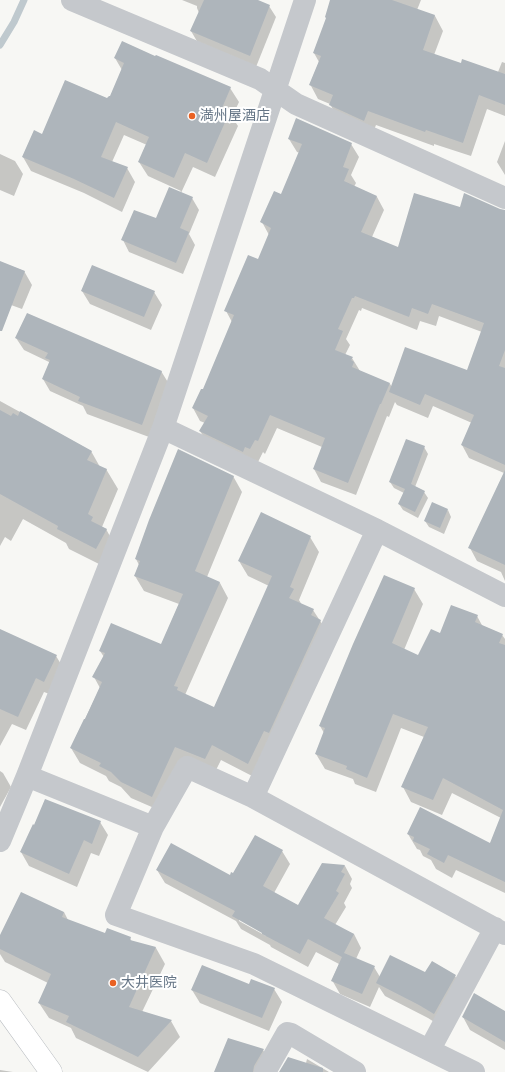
<!DOCTYPE html>
<meta charset="utf-8">
<style>
body{margin:0}
canvas{display:block;background:#f7f7f4}
</style>
<canvas width="505" height="1072"></canvas>
<script>
const ctx = document.querySelector('canvas').getContext('2d');
ctx.lineJoin = 'round';
function fill(path, color) {
  ctx.fillStyle = color;
  ctx.fill(path, 'evenodd');
}
function strokePath(path, color, width, dash) {
  ctx.strokeStyle = color;
  ctx.lineWidth = width;
  ctx.lineCap = dash ? 'butt' : 'round';
  ctx.setLineDash(dash || []);
  ctx.stroke(path);
}
function label(font, color, halo, rows, align = 'center') {
  ctx.font = font + ' "Varela Round","Noto Sans JP",sans-serif';
  ctx.lineWidth = 4;
  ctx.setLineDash([]);
  ctx.textBaseline = 'middle';
  ctx.strokeStyle = halo;
  ctx.fillStyle = color;
  for (const [text, x, y, turn = 0] of rows) {
    ctx.save();
    ctx.translate(x, y);
    ctx.rotate((+turn || 0) * Math.PI / 180);
    ctx.textAlign = isNaN(turn) ? turn : align;
    if (halo) ctx.strokeText(text, 0, 0);
    ctx.fillText(text, 0, 0);
    ctx.restore();
  }
}
fill(new Path2D(`
 M182 0H255L269 6 276 17 256 67 198 43 191 31 199 13 197 8V6Z
 M331 0H421L417 10 435 16 443 31 434 55 462 64 498 72 502 62 505 63V116L487 109 471 156 434 144V146L376 125 372 135 338 119 330 104 318 99 310 84 319 62 314 53 327 19Z
 M115 58 230 88 239 102 232 117 238 126 215 177 193 167 181 193 192 198 199 210 189 234 195 245 183 274 129 252 123 240 157 220 181 191 148 176 139 162 147 145 124 135 112 162 127 168 135 182 122 212 84 193 31 171 23 157 43 135 110 98 122 70Z
 M289 139 351 144 359 157 351 175 356 183 354 187 377 197 384 210 372 237 398 249 460 208 505 211V581L501 572 477 561 470 548 504 473 469 458 462 445 472 423 433 406 428 418 397 405 395 402 389 417 387 416 356 495 321 482 314 469 322 447 277 428 265 454 263 452 258 462 208 444 200 431 205 423 200 421 193 408 202 390 203 391 232 322 226 311 259 260 269 235 262 222 282 196 300 153 297 152ZM362 308 417 330 420 321 436 326 439 316 482 332 468 371 392 387 390 384 360 371 352 358 345 355 350 345 346 339 359 310 361 311Z
 M505 141V175L497 162Z
 M0 154 15 161 23 174 14 196 0 190Z
 M0 262 24 271 32 285 22 309 0 301Z
 M82 291 154 292 162 305 151 330 90 304Z
 M16 338 161 371 169 384 149 437 87 414 83 406 50 391 43 379 50 364 49 362 24 350Z
 M0 401 91 451 100 467 106 469 118 489 102 527 106 529 117 549 107 568 69 549 66 543 23 519 11 541 5 537 0 546Z
 M424 447 428 454 415 487 424 492 428 498 418 518 403 510 399 504 404 493 394 488 390 482Z
 M233 476 242 492 207 577 220 583 228 598 185 695 215 708 269 586 248 576 239 561 310 537 319 552 299 600 302 605 313 610 330 636 256 778 221 760 214 774 184 761 161 811 131 798 121 787 109 781 106 776 80 763 71 748 100 688 94 677 104 657 100 651 161 646 179 604 144 591 135 576 139 565 136 559Z
 M448 510 451 517 444 534 429 527 425 521Z
 M414 589 423 604 404 650 419 657 440 634 477 616 483 627 502 635 505 639V893L456 870 452 878 436 869 431 860 423 856 420 850 417 849 408 834 490 844 501 818 452 793 442 815 411 802 403 787 424 737 401 728 376 792 355 784 353 779 325 769 316 754 324 733 320 726Z
 M0 630 56 656 64 669 52 695 44 692 26 730 12 724 0 746Z
 M0 771 3 773 11 787 0 807Z
 M100 822 108 835 99 856 91 853 77 887 29 866 21 852Z
 M282 851 290 864 274 893 299 906 323 864 345 866 352 879 350 884 352 888 344 903 346 907 335 925 354 934 361 948 356 959 374 967 380 977 426 973 455 976 463 989 442 1027 428 1018 385 996 379 987 370 1007 340 994 332 980 339 964 316 952 308 967 271 947 270 945 241 929 236 921 165 883 157 870 230 876ZM239 918 267 934 266 936 239 921Z
 M64 912 68 920 106 934 130 938 132 942 156 948 165 964 142 1012 171 1021 180 1037 148 1072 76 1038 71 1028 49 1018 39 1003 48 983 5 962 0 954V937Z
 M250 986 274 989 282 1002 269 1031 200 1003 192 990Z
 M505 1012V1050L470 1030 463 1017Z
 M263 1050 270 1062 264 1072H215Z
 M307 1059 329 1072H281L306 1063Z
 M0 1070 13 1072H0Z`), '#0003');
strokePath(new Path2D(`
 M0 45 14 22 24 0`), '#bfc9ce', 7);
fill(new Path2D(`
 M204 0H258L270 5 250 56 190 31Z
 M330 0H392L435 15 423 50 461 63 462 59 505 74V105L479 95 463 143 426 130 425 132 368 111 364 121 329 105 333 95 309 85 321 56 313 53 326 18 325 17Z
 M122 41 155 56 156 55 231 87 222 108 230 111 207 163 185 153 174 178 138 162 149 137 116 122 101 157 128 167 114 198 74 179 22 157 34 130 42 134 65 80 107 98 109 96H110L124 63 114 58Z
 M296 118 352 143 343 167 349 169 344 181 377 196 361 232 398 247 414 193 460 207 464 193 500 209 505 210V350L499 366 505 368V465L461 445 474 415 425 394 420 405 389 392 405 347 467 370 484 323 432 304 428 314 412 308 409 317 355 296 354 298H352L338 329 343 331 335 350 353 357 351 360 354 362 352 367 390 383 381 404H380L348 483 313 469 325 438 270 415 258 441 255 440 250 449 245 447 243 452 199 431 208 416 192 408 201 389H203L234 315 224 311 248 255 258 259 271 228 260 222 274 191 281 194 302 144 288 139Z
 M169 187 193 197 180 228 189 232 176 263 121 240 134 210 156 218Z
 M0 261 25 271 2 331H0Z
 M92 265 155 291 144 317 81 291Z
 M27 313 162 371 142 425 78 401 80 397 42 379 50 360 45 358 48 353 15 338Z
 M0 410 11 416 13 413 18 416 20 411 92 451 87 460 107 469 88 514 93 517 91 521 107 529 96 549 57 529 58 526 0 494Z
 M406 439 425 446 411 484 425 491 415 512 398 504 405 489 389 482Z
 M178 449 234 476 195 571 220 582 174 686 178 687 177 690 214 707 272 576 238 561 261 512 311 536 290 587 294 589 289 598 314 609 311 615 321 620 269 733 264 731 248 764 212 745 205 759 175 747 152 797 121 782 111 772 99 766 101 763 70 748 84 719H85L102 682 92 677 105 653 99 651 111 623 161 644 183 594 134 576 140 561 135 559 149 520Z
 M505 470V565L468 548Z
 M432 502 448 509 440 528 424 521Z
 M384 575 415 588 392 643 418 655 431 629 440 633 451 605 478 615 475 622 503 634 499 643 505 645V882L448 855 444 863 427 854 430 849 413 841 414 837 407 834 420 807 490 843 503 810 443 778 433 800 401 787 428 727 393 714 367 778 346 769 347 766 315 754 325 728 319 726 353 644Z
 M0 629 57 655 44 682 36 678 18 717 0 709Z
 M45 799 101 821 92 844 84 840 69 874 20 852 33 824 34 825Z
 M255 835 283 850 263 886 298 905 322 863 345 865 341 872 345 874 336 891 339 893 324 918 354 934 344 953 375 966 362 994 331 981 342 957 308 939 300 954 262 934V933L232 916 235 911 156 870 171 843 230 875 231 872 233 873Z
 M21 892 64 912 62 917 105 933 107 928 131 937 130 940 156 947 129 1007 172 1020 138 1057 66 1022 69 1016 38 1003 51 974 0 949V935Z
 M390 955 425 972 432 961 456 975 434 1014 419 1005 376 983Z
 M202 965 249 984 251 979 275 988 262 1018 191 990Z
 M474 993 505 1011V1042L462 1017Z
 M228 1038 264 1049 254 1066 253 1072H214Z
 M288 1057 323 1068V1072H279Z`), '#aeb5bb');
const major = new Path2D(`
 M0 1001 51 1072`);
strokePath(major, '#b8bcc0', 23);
strokePath(new Path2D(`
 M72 0 260 79 296 104 505 198
 M163 428 377 530 505 596
 M27 776 153 827
 M253 797 377 530
 M0 841 27 776 163 428 305 0
 M430 1049 495 928
 M265 1072 287 1033 291 1034 355 1072
 M474 1072 254 964 116 915 153 827 187 767 253 797 505 934`), '#c5c8cc', 22);
strokePath(major, '#fff', 22);
for (const [x, y, r, color] of [
 [192,116,4,"#e96123"],
 [113,983,4,"#e96123"]
]) {
  const dot = new Path2D();
  dot.arc(x, y, r, 0, 2 * Math.PI);
  ctx.fillStyle = color;
  ctx.fill(dot);
  strokePath(dot, '#fff', 1.5);
}
label('14px', '#657586', '#fff', [
 ["満州屋酒店",200,116],
 ["大井医院",121,983]
], 'left');
</script>
